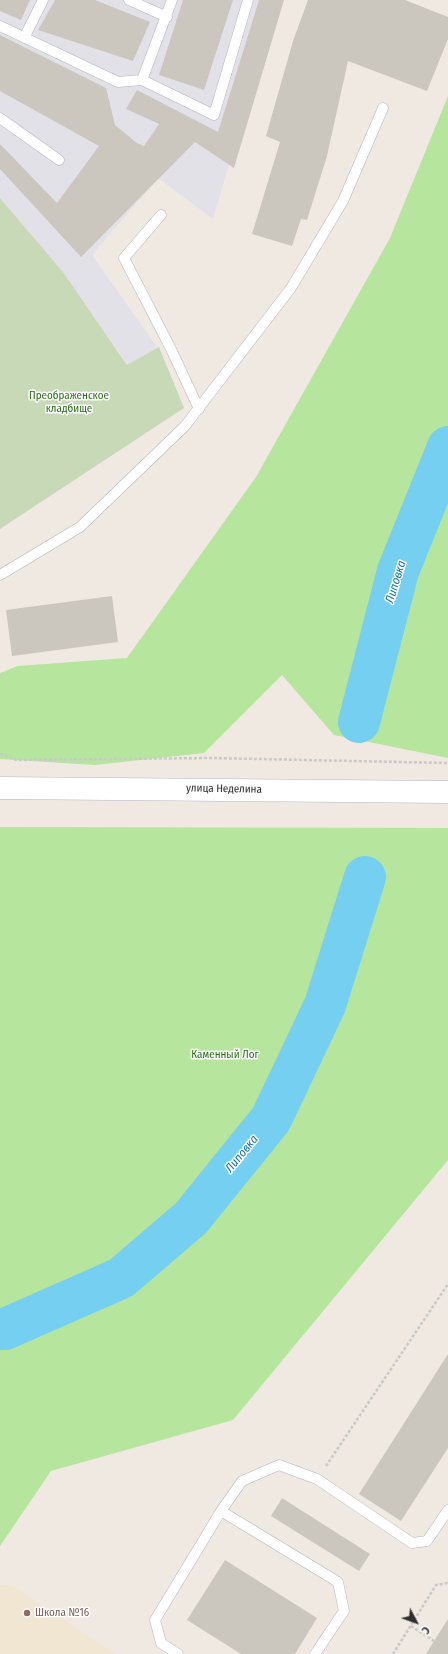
<!DOCTYPE html>
<meta charset="utf-8">
<style>
body{margin:0}
#map{position:relative;width:448px;height:1654px;overflow:hidden;background:#efe9e1;font-family:"Fira Sans Condensed",sans-serif}
canvas{display:block}
.north{position:absolute;left:396px;top:1602px;width:40px;height:40px;-webkit-text-stroke:3px #fff;paint-order:stroke;rotate:131deg;font-size:11px;font-weight:700;line-height:16px;text-align:center;color:#2e2e2e}
.north::after{content:'';display:block;margin:auto;width:14px;height:18px;background:#2e2e2e;clip-path:polygon(50% 0,100% 100%,50% 72%,0 100%)}
</style>
<div id="map">
<canvas width="448" height="1654"></canvas>
<div class="north">С</div>
</div>
<script>
const ctx = document.querySelector('canvas').getContext('2d');
ctx.lineJoin = 'round';
function fill(path, color) {
  ctx.fillStyle = color;
  ctx.fill(path, 'evenodd');
}
function strokePath(path, color, width, dash) {
  ctx.strokeStyle = color;
  ctx.lineWidth = width;
  ctx.lineCap = dash ? 'butt' : 'round';
  ctx.setLineDash(dash || []);
  ctx.stroke(path);
}
function label(font, color, halo, rows, align = 'center') {
  ctx.font = font + ' "Fira Sans Condensed",sans-serif';
  ctx.lineWidth = 3;
  ctx.setLineDash([]);
  ctx.textBaseline = 'middle';
  ctx.strokeStyle = halo;
  ctx.fillStyle = color;
  for (const [text, x, y, turn = 0] of rows) {
    ctx.save();
    ctx.translate(x, y);
    ctx.rotate((+turn || 0) * Math.PI / 180);
    ctx.textAlign = isNaN(turn) ? turn : align;
    if (halo) ctx.strokeText(text, 0, 0);
    ctx.fillText(text, 0, 0);
    ctx.restore();
  }
}
fill(new Path2D(`
 M0 0H278L213 219 158 178 92 255 157 347 129 367 63 272 0 198Z`), '#e3e1e8');
fill(new Path2D(`
 M0 1585 13 1586 115 1654H0Z`), '#f0e6d1');
fill(new Path2D(`
 M448 96V758L334 735 282 675 204 753 95 765 0 759V673L18 666 127 658 256 477 390 238Z
 M0 827 448 828V1160L233 1420 51 1471 0 1546Z`), '#b6e59e');
fill(new Path2D(`
 M0 198 63 272 127 365 159 347 184 408 0 529Z`), '#c8d9b8');
strokePath(new Path2D(`
 M359 722 398 571 448 447
 M0 1329H5L121 1278 191 1218 271 1119 325 1005 365 877`), '#75cff0', 42);
fill(new Path2D(`
 M0 0H30L21 20 0 11Z
 M55 0H95L150 22 133 61 38 30Z
 M183 0H233L204 90 159 75Z
 M259 0H284L234 168 195 142 81 257 0 169V144L57 203 99 146 0 91V35L106 88 115 125 137 143 144 146 159 124 126 109 137 90 218 132Z
 M308 0H405L448 17V39L427 91 348 61 327 156 307 220 301 219 292 246 252 234 280 142 266 136 293 41Z
 M112 596 118 642 12 656 6 610Z
 M448 1354V1448L401 1521 359 1494Z
 M282 1498 370 1554 359 1571 271 1516Z
 M225 1560 317 1618 295 1654H241L187 1620Z
 M448 1619V1654H426L434 1641Z`), '#cbc7bf');
const service = new Path2D(`
 M129 0 167 17
 M0 26 118 82 142 80 214 115 248 0
 M25 36 43 0
 M142 80 172 0
 M0 118 59 160
 M161 215 124 258 171 349 199 409
 M0 575 80 527 185 426 291 288 343 201 383 108
 M221 1511 338 1582 344 1611 315 1654
 M178 1654 161 1643 155 1620 221 1511 242 1481 279 1465 317 1479 412 1543 427 1541 448 1510`);
const tertiary = new Path2D(`
 M0 788 448 792`);
strokePath(service, '#b4b7c1', 11);
strokePath(tertiary, '#b4b7c1', 23);
strokePath(new Path2D(`
 M0 754 16 760 211 758 448 763
 M326 1466 448 1284
 M411 1626 434 1641
 M393 1654 436 1585 448 1583`), '#c9c9c9', 2.5, [3, 2]);
strokePath(service, '#fff', 10);
strokePath(tertiary, '#fff', 22);
for (const [x, y, r, color] of [
 [27,1613,4,"#8d6e63"]
]) {
  const dot = new Path2D();
  dot.arc(x, y, r, 0, 2 * Math.PI);
  ctx.fillStyle = color;
  ctx.fill(dot);
  strokePath(dot, '#fff', 1.5);
}
label('11px', '#2c6e1b', '#fff', [
 ["Преображенское",69,396],
 ["кладбище",69,409],
 ["Каменный Лог",225,1055]
]);
label('11px', '#2e2e2e', '#fff', [
 ["улица Неделина",224,789,1]
]);
label('11px', '#785e54', '#fff', [
 ["Школа №16",35,1613]
], 'left');
label('italic 12px', '#0d6fa3', '#fff', [
 ["Липовка",396,582,-73],
 ["Липовка",242,1154,-51]
]);
</script>
